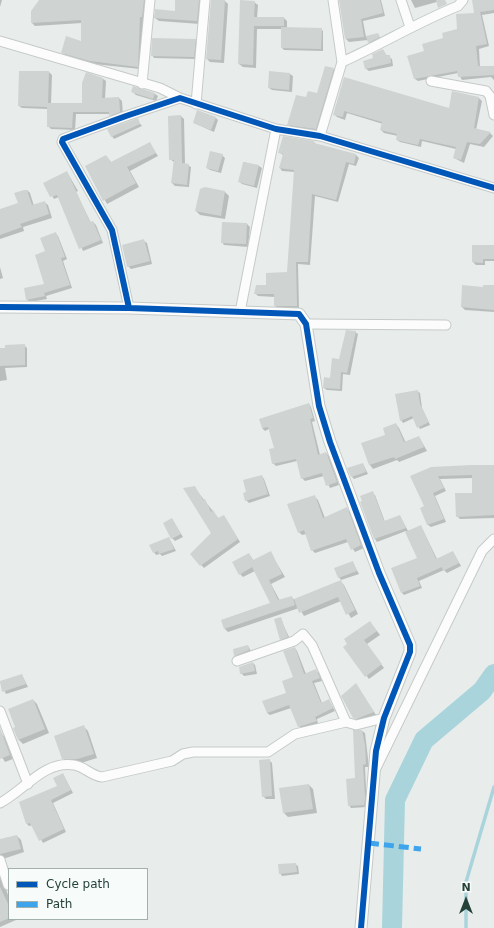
<!DOCTYPE html>
<style>
body{margin:0}
#map{position:relative;width:494px;height:928px;overflow:hidden;background:#e8edeb;font-family:"DejaVu Sans",sans-serif}
canvas{display:block}
.legend{position:absolute;left:8px;top:868px;width:140px;height:52px;box-sizing:border-box;background:#f7fbf9;border:1px solid #a3b1ad;margin:0;padding:5px 7px;list-style:none;font-size:12px;color:#24423a}
.legend li{display:flex;align-items:center;gap:8px;height:20px}
.legend b{width:20px;border:1px solid #a3b1ad}
.north{position:absolute;left:446px;top:880px;width:40px;height:40px;-webkit-text-stroke:3px #f7fbf9;paint-order:stroke;rotate:0deg;font-size:11px;font-weight:700;line-height:16px;text-align:center;color:#24423a}
.north::after{content:'';display:block;margin:auto;width:14px;height:18px;background:#24423a;clip-path:polygon(50% 0,100% 100%,50% 72%,0 100%)}
</style>
<div id="map">
<canvas width="494" height="928"></canvas>
<ul class="legend">
<li><b style="height:5px;background:#0057b8"></b>Cycle path</li>
<li><b style="height:5px;background:#3ea4ec"></b>Path</li>
</ul>
<div class="north">N</div>
</div>
<script>
const ctx = document.querySelector('canvas').getContext('2d');
ctx.lineJoin = 'round';
function fill(path, color) {
  ctx.fillStyle = color;
  ctx.fill(path, 'evenodd');
}
function strokePath(path, color, width, dash) {
  ctx.strokeStyle = color;
  ctx.lineWidth = width;
  ctx.lineCap = dash ? 'butt' : 'round';
  ctx.setLineDash(dash || []);
  ctx.stroke(path);
}
fill(new Path2D(`
 M0 0H2L0 7Z
 M40 0H149L145 19H143L140 69 94 64 65 55 62 52 82 42V23L35 26 32 23Z
 M176 0H203L200 24 159 21 155 18 176 12Z
 M212 0 225 1 228 4 224 63 210 62 207 59Z
 M340 0H381L385 16 363 21 366 37 378 34 380 38 370 43 368 40 349 42 346 39Z
 M411 0H444L415 8Z
 M480 0H494V13L482 15 489 46 479 49 480 67H494V80L491 77 462 80 458 73 418 81 415 79 425 52 458 30 475 13Z
 M254 2 258 5 257 18H284L287 21V28L321 29 323 31V51L284 50 282 48V29H257L256 68 243 67 239 64Z
 M195 40 198 43 196 59 154 58 152 55Z
 M383 50 387 56 392 59 393 66 369 71 366 69Z
 M333 69 338 74 320 133 293 129 288 124 306 99 318 94Z
 M49 72 52 75 51 104H83L102 78 106 81 105 99 119 98 122 101 123 115 113 118 110 114H76L75 130 51 129 48 126V109L22 108 19 106Z
 M290 74 293 76 292 92 272 90 269 88Z
 M345 78 450 109 452 92 479 98 482 101 476 130 490 133 493 136 484 147 470 144 464 163 454 158 456 149 422 141 421 147 400 142 397 140 398 136 384 133 381 130 383 124 347 113 345 120 337 117 334 114Z
 M134 88 155 94 158 96 156 101 136 95 133 92Z
 M181 116 184 119 185 164 191 167 189 187 175 186 172 183 174 162 170 159Z
 M216 118 218 120 214 132 194 123Z
 M137 120 142 126 114 139 112 136Z
 M314 142 316 144 356 155 359 158 356 166 349 164 338 202 315 196 310 265 298 264 299 308H278L275 306V297L258 296 255 293 288 273 295 172 282 171 280 168 284 156 279 152Z
 M150 144 158 156 130 171 139 187 107 204 87 167 106 156 112 163Z
 M222 155 225 158 221 173 210 170 207 168Z
 M244 162 259 166 262 168 257 188 242 184 239 181Z
 M67 172 78 191 76 192 91 223 93 222 96 225 103 243 83 251 59 197 54 199 45 183Z
 M205 188 225 192 229 196 225 219 200 215 196 211Z
 M27 190 30 193 34 206 44 202 48 205 52 218 23 227 24 231 0 239V210L19 203 16 193Z
 M247 224 250 227 248 247 224 245 222 242Z
 M56 234 58 236 67 259 63 261 72 288 46 296 47 299 30 302 27 300 46 285Z
 M144 241 147 243 152 264 131 269 128 266Z
 M494 246V261H485V265H476L473 262Z
 M0 267 3 278 0 279Z
 M463 286 484 288 494 286V312L465 310 462 307Z
 M355 332 358 334 350 375 343 374 342 391 327 390 324 388Z
 M24 345 27 348V367L5 368 7 380 0 381V349Z
 M417 391 420 393 422 408 430 425 420 429 414 418 403 423 401 420Z
 M309 404 311 407 315 421 312 422 320 455 326 453 329 456 339 485 330 488 324 476 305 481 302 478 297 461 276 466 273 463 275 449 269 429 265 431 262 428Z
 M396 424 399 428 406 443 419 437 427 451 399 462 397 460 373 469 370 465 362 444 387 436Z
 M363 464 368 474 354 479 352 477Z
 M494 467V518L460 519 457 516 473 493V478L440 479 446 491 435 496 446 522 431 527 428 525 422 508 425 507 411 477Z
 M262 476 264 479 270 496 249 503 246 500 248 492Z
 M194 487 219 519 224 516 226 519 240 542 204 568 191 554 212 533Z
 M372 493 375 495 385 522 400 516 408 531 421 526 437 559 453 552 461 566 447 573 444 570 419 581 422 588 404 595 402 593 418 558 406 531 377 542 375 539 361 502Z
 M315 497 318 500 325 518 347 509 350 512 364 548 355 552 348 542 315 553 312 550 306 534 302 535 299 532Z
 M172 519 183 537 175 541 172 538Z
 M169 538 176 551 162 556 160 554 156 555 154 552Z
 M270 552 285 577 271 584 280 601 291 597 295 600 340 581 344 585 358 614 351 618 341 601 304 616 299 608 228 632 225 629 222 620 271 603 255 571 243 577 240 574 249 554 254 561Z
 M353 563 359 574 341 580 339 577Z
 M280 618 290 639 284 642 281 639Z
 M370 622 380 635 367 644 384 668 369 679 345 647Z
 M248 646 252 653 238 658 235 655Z
 M295 648 297 651 306 674 316 671 319 673 322 681 314 683 322 703 329 700 335 711 317 719 318 724 301 729 291 708 270 715 267 713 287 694 295 678Z
 M253 663 255 665 257 674 244 676 241 673Z
 M22 675 28 687 6 694 0 682Z
 M356 684 376 715 371 718 357 720 354 717Z
 M33 700 37 704 49 733 23 744 18 739 16 728Z
 M84 727 88 731 97 758 81 763H67L63 758Z
 M362 731 365 733 369 767H365L367 807 351 808 349 805 356 779Z
 M2 734 5 738 13 759 5 762 0 754V735Z
 M269 760 272 763 275 799H266L263 796Z
 M63 774 73 793 53 803 66 832 43 843 33 825 29 826 27 824 58 787Z
 M309 785 313 789 317 813 288 817 284 813Z
 M17 836 21 840 24 852 0 860V841Z
 M295 864 298 866 299 874 282 876 280 873Z
 M0 872 8 895 9 919 16 920 0 927Z`), '#0003');
strokePath(new Path2D(`
 M466 928V882L494 787`), '#a9d4db', 3.5);
strokePath(new Path2D(`
 M392 928 395 800 424 740 482 691 494 674`), '#a9d4db', 20);
fill(new Path2D(`
 M39 0H144L142 17H140L138 67 90 61 61 53 66 36 81 41V20L31 23V11Z
 M175 0H199L197 21 154 18 155 9 175 11Z
 M211 0H225L221 60 206 59Z
 M240 0 255 1 254 17H284V26H254L253 65 238 64Z
 M339 0H380L383 13 361 19 364 37 345 39Z
 M436 0H445L447 4 438 8Z
 M472 0H494V10L480 12 487 44 476 46 478 66H494V75L458 77 457 71 414 79 407 56 424 51 422 44 443 38 442 33 457 29 456 14 474 13Z
 M281 27 322 28 321 49 281 48Z
 M378 33 380 37 368 43 366 36Z
 M152 38 196 39 194 57 151 56Z
 M383 49 386 55H390L391 63 365 69 363 61 373 58 372 54Z
 M325 66 334 68 316 129 287 125 296 95 306 97 308 91 317 93Z
 M19 71H49L48 103H82V83L86 72 103 78 102 98 119 97 120 112 109 116V112H73L72 128 47 127V107L18 106Z
 M269 71 290 73 289 90 268 88Z
 M344 77 449 108 452 91 479 97 474 128 491 132 480 144 467 142 461 160 453 158 456 147 420 139 418 145 396 140 397 134 380 130 382 122 344 111 343 117 333 115Z
 M133 86 155 93 153 99 131 92Z
 M197 110 216 117 211 130 193 123Z
 M181 115 182 163 189 164 187 185 171 183 174 160H169L168 116Z
 M138 118 140 124 111 137 107 129Z
 M283 136 314 141V143L356 154 354 164 346 162 336 200 312 194 308 262H296L297 306H274V294H254L256 285H266V273L287 272 294 170 279 168 283 154 278 153Z
 M150 142 156 153 127 167 136 183 103 201 85 166 106 155 111 162Z
 M210 151 223 154 218 171 206 168Z
 M243 162 259 165 254 186 238 182Z
 M67 171 90 222 93 221 101 240 79 249 57 195 50 197 43 183Z
 M205 187 225 191 221 216 195 211 200 189Z
 M24 190H27L32 205 45 201 49 214 20 224 22 227 0 235V209L18 203 14 193Z
 M222 222 247 223 246 244 221 243Z
 M56 232 65 257 61 258 70 285 44 293 45 296 26 300 24 288 44 284 35 255 45 251 40 238Z
 M144 239 150 261 127 267 122 245Z
 M472 245H494V259H483V263L472 262Z
 M462 285 483 287V285H494V310L461 307Z
 M346 330 356 331 347 373 341 372 340 389 323 388 324 377 330 378 332 358 339 359Z
 M25 344V365L0 366V348H5V345Z
 M418 390 420 404 429 422 417 428 412 416 400 421 395 394Z
 M309 403 313 418 310 419 318 455 326 452 337 482 326 486 322 473 301 479 296 459 272 464 269 449 274 448 268 427 262 428 259 419Z
 M396 423 404 442 419 436 424 447 395 459 394 457 369 465 361 443 385 435 383 428Z
 M363 463 366 472 351 477 347 468Z
 M472 465H494V515L456 517 455 493H472V475L438 476 444 488 433 493 444 519 427 525 420 508 424 506 410 476 431 467Z
 M262 475 268 494 245 501 243 493 246 492 243 480Z
 M195 486 203 500 205 499 211 512 213 510 218 518 224 515 238 539 200 566 190 554 211 533 183 488Z
 M373 491 384 521 400 515 406 528 374 539 360 502 362 501 360 496Z
 M315 495 323 518 347 507 361 545 351 550 346 539 311 551 304 530 298 533 287 504Z
 M172 518 181 534 171 539 163 523Z
 M421 525 436 559 453 551 459 563 443 571 442 567 417 578 420 586 401 593 391 568 417 558 405 532Z
 M169 537 174 549 159 554 158 551 153 553 149 545Z
 M271 551 282 574 269 580 278 600 292 596 295 605 224 629 221 620 270 603 252 567 239 575 232 562 249 553 253 560Z
 M353 561 357 571 338 578 334 568Z
 M341 580 355 610 346 615 338 597 299 613 294 599Z
 M281 617 288 637 280 640 274 619Z
 M370 621 377 631 364 640 382 664 365 677 343 647 347 644 344 639Z
 M248 645 249 650 234 656 233 649Z
 M295 647 304 674 316 669 320 678 312 681 321 703 329 699 333 708 315 717 317 721 298 727 289 705 267 713 262 701 286 693 282 681 293 677 283 651Z
 M253 662 255 671 240 674 239 667Z
 M22 674 26 684 2 692 0 681Z
 M356 683 374 712 356 719 353 718 341 696Z
 M33 699 45 729 18 740 13 728 15 727 8 709Z
 M84 725 94 754 77 759H62L54 736Z
 M0 728 10 755 0 759Z
 M353 730H362L365 745 366 764 363 765 365 798 364 805 348 806 346 779 355 778Z
 M270 759 272 796 262 797 259 760Z
 M63 773 71 790 51 800 64 829 39 841 30 823 26 824 19 802 57 786 53 778Z
 M309 784 313 809 283 813 279 788Z
 M17 835 21 849 0 854V839Z
 M296 863 297 872 279 874 278 864Z
 M0 887 9 906V918L0 922Z`), '#cfd4d2');
const minor = new Path2D(`
 M333 0 342 62
 M401 0 410 27
 M0 41 160 88 180 98
 M431 81 486 91 490 96 494 115
 M142 84 150 0
 M196 104 205 0
 M320 136 342 62C382 44 418 22 458 6L463 0
 M129 308 112 230 62 142 63 139 126 116 180 98 276 129 320 136 494 188
 M240 312 276 129
 M306 324 446 325
 M237 661 294 641 303 634 312 645 346 722
 M0 711 28 784
 M376 768 482 551 494 539
 M0 803C24 791 44 760 74 765 84 766 91 776 102 777L172 761 183 754 193 752H268L295 734 346 722 356 725 384 718
 M0 860 8 885`);
const tertiary = new Path2D(`
 M0 307 129 308 299 314 306 324 319 406 330 442 379 573 410 645V652L384 718 376 751 361 928`);
strokePath(minor, '#c5cac8', 11);
strokePath(tertiary, '#c5cac8', 13);
strokePath(minor, '#fcfcfc', 9);
strokePath(tertiary, '#fcfcfc', 11);
strokePath(new Path2D(`
 M369 843 421 849`), '#3ea4ec', 5, [10, 5]);
strokePath(new Path2D(`
 M0 307 129 308 299 314 306 324 319 406 330 442 379 573 410 645V652L384 718 376 751 361 928
 M129 308 112 230 62 142 63 139 126 116 180 98 276 129 320 136 494 188`), '#0057b8', 6);
</script>
